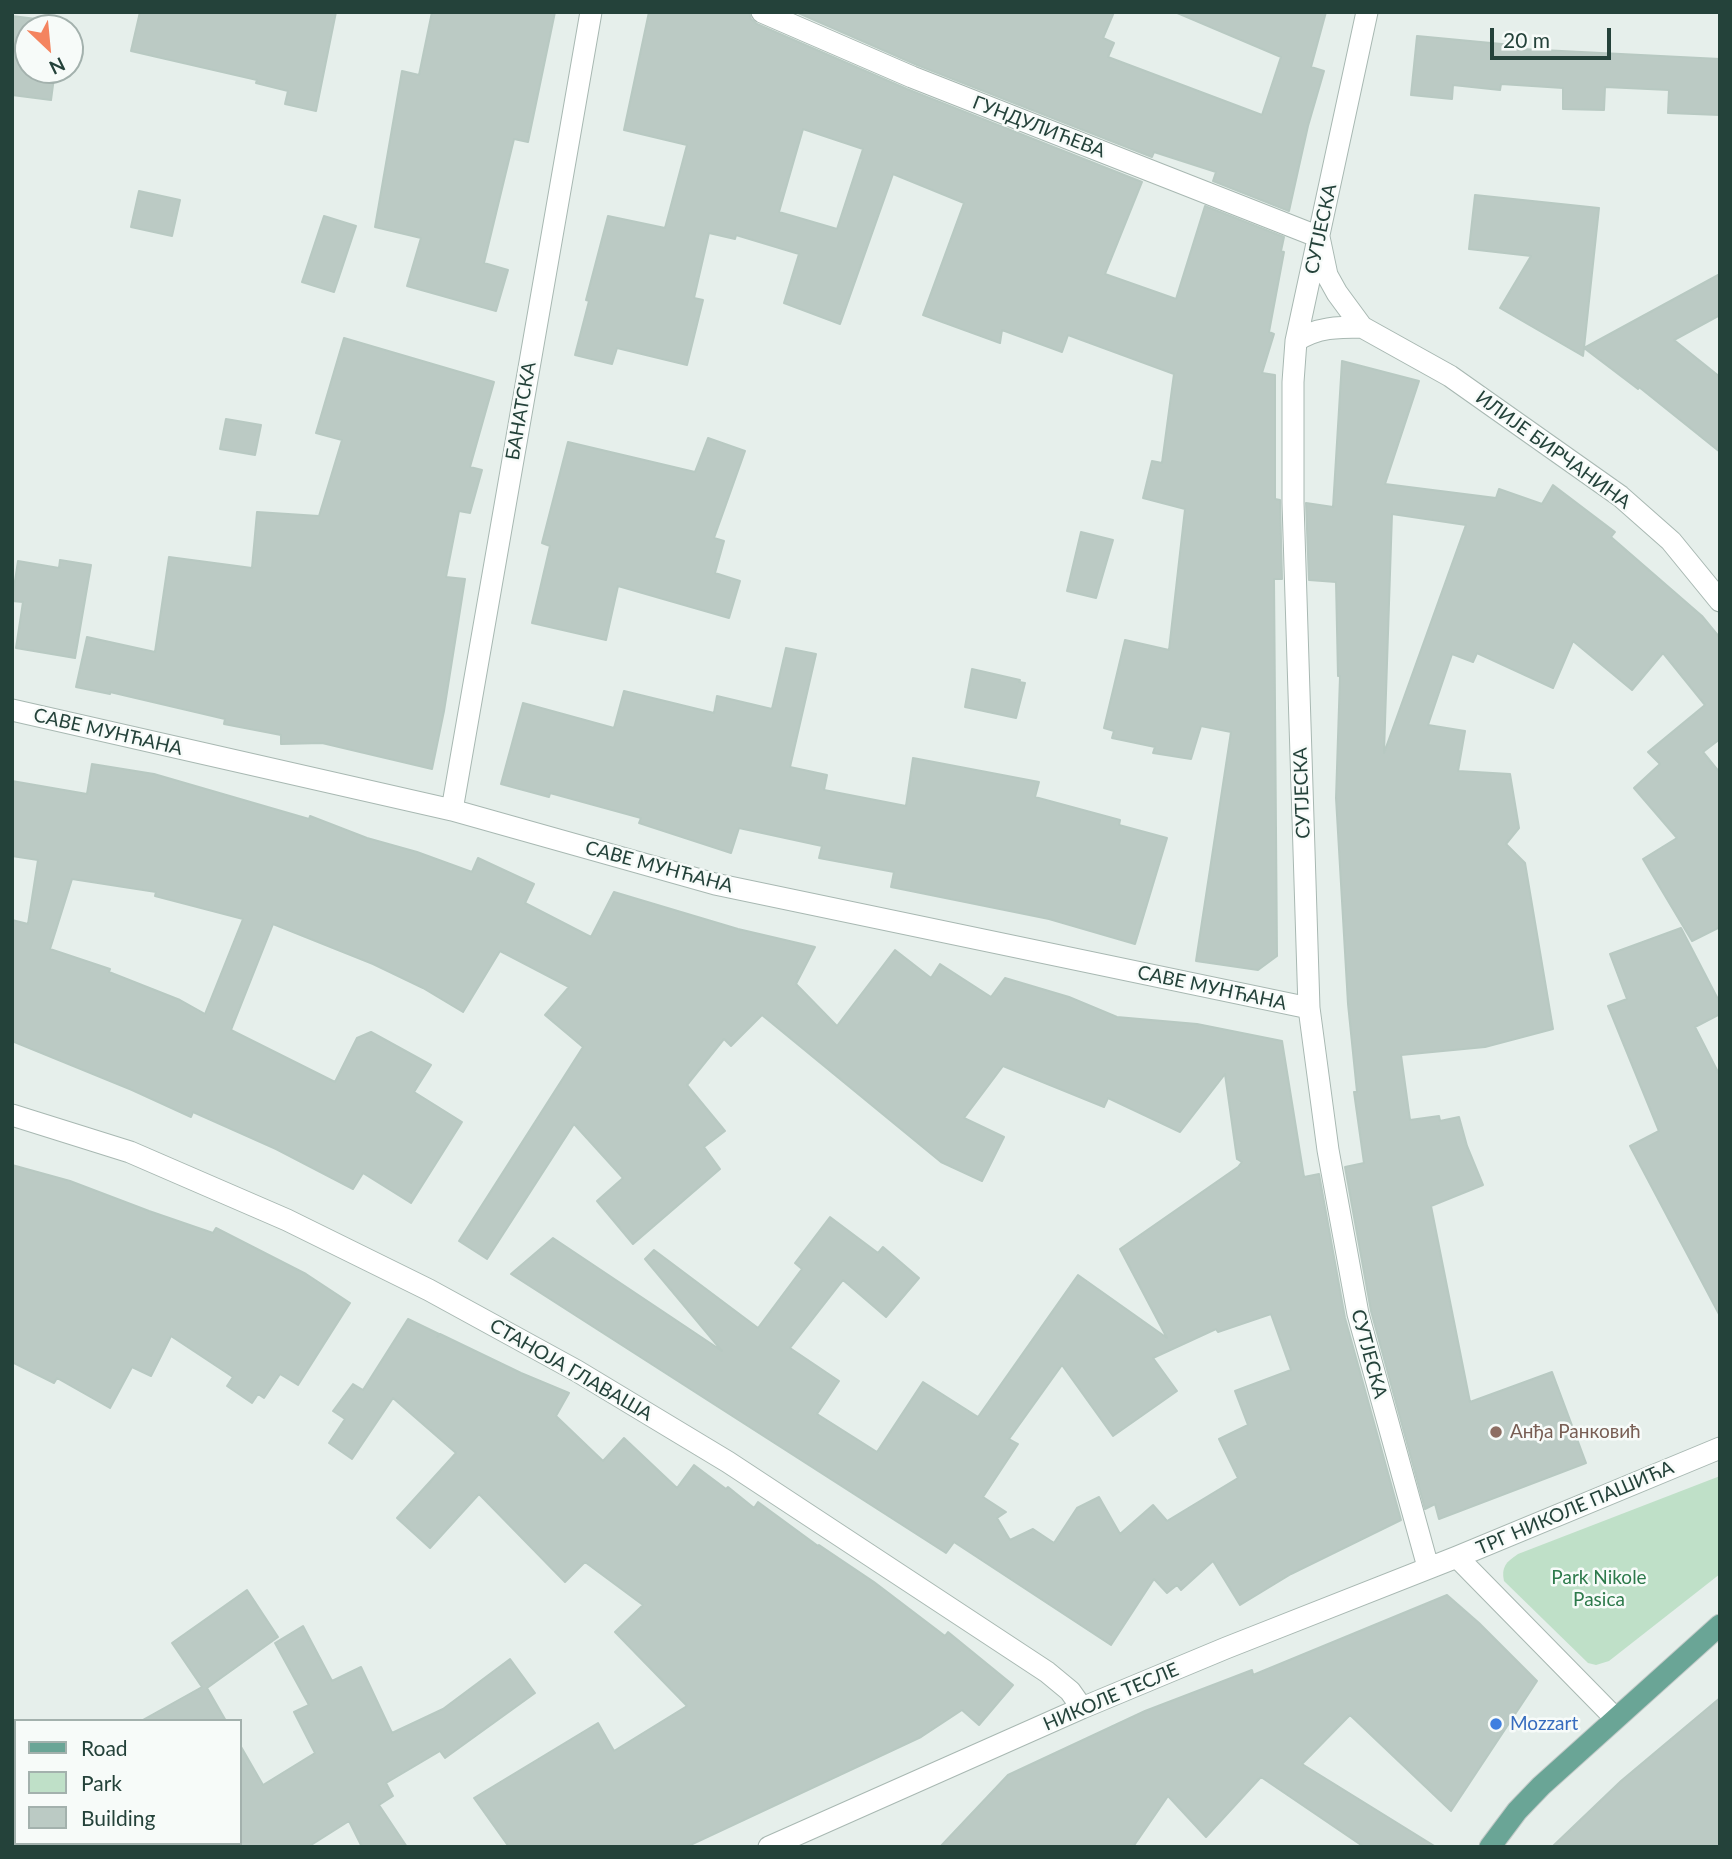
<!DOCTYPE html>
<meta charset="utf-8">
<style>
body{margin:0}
#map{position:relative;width:1732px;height:1859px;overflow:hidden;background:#e6efeb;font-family:Lato,sans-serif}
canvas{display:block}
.frame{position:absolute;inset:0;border:14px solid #24423a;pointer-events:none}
.legend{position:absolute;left:14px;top:1719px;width:228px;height:126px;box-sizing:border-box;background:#f7fbf9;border:2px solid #a3b1ad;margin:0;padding:9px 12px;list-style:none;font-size:21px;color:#24423a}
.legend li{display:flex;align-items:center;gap:14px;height:35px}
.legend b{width:35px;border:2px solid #a3b1ad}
.north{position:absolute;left:14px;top:14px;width:70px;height:70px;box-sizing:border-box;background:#f7fbf9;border:2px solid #a3b1ad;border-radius:50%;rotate:154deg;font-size:19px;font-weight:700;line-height:28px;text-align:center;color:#24423a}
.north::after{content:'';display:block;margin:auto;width:24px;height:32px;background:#f4845f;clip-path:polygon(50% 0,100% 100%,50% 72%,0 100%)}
.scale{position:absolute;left:1490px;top:28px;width:121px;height:32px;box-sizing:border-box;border:4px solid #24423a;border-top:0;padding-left:9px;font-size:21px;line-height:24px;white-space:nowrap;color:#24423a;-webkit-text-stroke:5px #f7fbf9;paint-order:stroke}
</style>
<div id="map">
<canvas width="1732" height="1859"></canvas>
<div class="frame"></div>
<ul class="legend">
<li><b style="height:9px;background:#6aa596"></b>Road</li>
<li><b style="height:19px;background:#bfe0c8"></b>Park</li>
<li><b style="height:19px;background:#bbcac4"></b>Building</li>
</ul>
<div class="north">N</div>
<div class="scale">20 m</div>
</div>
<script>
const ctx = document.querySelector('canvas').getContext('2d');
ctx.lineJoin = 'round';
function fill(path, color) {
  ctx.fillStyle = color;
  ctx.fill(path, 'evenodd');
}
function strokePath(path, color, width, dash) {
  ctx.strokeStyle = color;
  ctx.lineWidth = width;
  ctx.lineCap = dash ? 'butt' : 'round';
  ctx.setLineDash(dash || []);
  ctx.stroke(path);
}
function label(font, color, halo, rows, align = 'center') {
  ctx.font = font + ' Lato,sans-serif';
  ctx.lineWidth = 5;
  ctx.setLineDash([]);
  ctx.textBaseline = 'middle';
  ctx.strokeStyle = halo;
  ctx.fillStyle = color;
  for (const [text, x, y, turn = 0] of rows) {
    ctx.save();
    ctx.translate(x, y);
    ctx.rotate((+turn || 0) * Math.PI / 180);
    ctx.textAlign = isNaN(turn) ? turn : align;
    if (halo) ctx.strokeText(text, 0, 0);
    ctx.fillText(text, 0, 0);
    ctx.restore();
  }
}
fill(new Path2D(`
 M1720 1476V1574L1609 1661 1596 1665 1588 1663 1504 1581C1501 1567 1506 1562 1518 1554Z`), '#bfe0c8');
const building = new Path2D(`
 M140 12H336L316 111 285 104 288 91 256 83 257 80 131 51Z
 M432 12H555L528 142 514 139 484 263 508 270 496 311 407 286 421 238 375 227 402 71 419 75Z
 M649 12H749L751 19 757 24 907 89 1142 182 1105 274 1176 299 1205 206 1284 237 1281 251 1284 252 1269 332 1274 334 1262 373 1275 375V499L1280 500 1282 579H1274L1277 956 1258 970 1196 961 1231 732 1201 726 1191 759 1153 753 1155 747 1112 738 1114 731 1104 728 1125 640 1169 650 1185 509 1143 498 1152 461 1162 463 1174 374 1068 335 1062 352 1002 330 1000 343 923 315 964 203 893 174 840 324 784 303 799 254 736 235 735 239 709 233 694 298 703 300 687 365 617 348 612 364 575 355 589 301 586 300 608 216 665 228 687 145 624 130ZM803 129 863 149 837 229 779 212Z
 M796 12H1114L1103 38 1114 43 1108 57 1262 115 1281 57 1175 12H1326L1311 67 1324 71 1308 126 1289 211 1213 181 1216 172 1154 152 1152 157 917 65Z
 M12 16 61 22 60 28H28V70H55L51 100 12 95Z
 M1417 36 1523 46 1522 49 1720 59V115L1668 113 1669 90 1605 87 1604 110 1563 109V88L1501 84 1500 90 1453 85 1452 99 1411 95Z
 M139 191 180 200 172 236 131 227Z
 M1475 195 1599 208 1584 348 1720 274V315L1674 340 1720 377V452L1639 387 1638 389 1584 348 1583 356 1500 308 1531 256 1469 249Z
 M324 216 356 226 334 292 302 282Z
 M344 338 494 382 470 467 482 470 470 513 459 511 446 577 465 579 444 711 432 769 322 743 281 744V735L224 724 225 719 110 692V694L76 687 87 637 155 652 169 557 252 568 257 512 319 516 342 440 316 433Z
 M1342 361 1419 381 1385 484 1496 498 1499 489 1542 504 1553 485 1615 532 1611 537 1702 616 1720 638V739L1703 752 1720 773V927L1692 941 1643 859 1677 838 1634 788 1660 764 1648 752 1705 705 1663 653 1632 690 1573 641 1553 688 1477 653 1473 662 1452 654 1428 725 1465 731 1458 771 1510 774 1519 828 1506 844 1525 863 1553 1029 1485 1047 1401 1055 1410 1120 1439 1116 1440 1121 1459 1117 1467 1146 1483 1185 1431 1206 1470 1402 1552 1372 1586 1463 1439 1519 1435 1504 1425 1509 1371 1311 1345 1167 1364 1163 1354 1092H1357L1348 1004 1336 798 1340 676H1338L1336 582 1309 580 1306 503 1333 507ZM1392 514 1466 525 1384 753Z
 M226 419 261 425 255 455 220 449Z
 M708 438 745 451 714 538 724 541 715 573 740 581 729 618 618 586 606 640 532 623 550 546 542 543 568 442 695 472Z
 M1081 532 1113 540 1096 598 1067 591Z
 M60 560 91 565 75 658 16 648 23 602 12 601 18 561 59 568Z
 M786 648 816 654 790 767 827 775 824 790 906 806 913 758 1039 782 1035 797 1120 820 1119 825 1167 838 1135 944 1049 919 891 887 894 872 819 858 822 846 739 828 731 853 639 823 641 818 550 793 549 797 501 784 523 703 614 728 624 691 714 713 717 696 772 709Z
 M972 669 1020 680 1019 682 1025 683 1016 718 965 707Z
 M92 764 154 774 309 819 310 816 367 838 417 852 472 872 478 858 534 884 525 903 591 937 614 892 738 929 815 947 796 984 837 1026 895 950 931 978 940 964 991 997 1005 978 1069 997 1117 1017 1197 1024 1282 1041 1304 1177 1319 1174 1345 1318 1401 1520 1291 1574 1240 1605 1213 1561 1181 1590 1177 1585 1167 1593 1154 1579 1111 1645 954 1542 946 1553 511 1274 553 1238 722 1351 645 1259 654 1250 758 1328 802 1269 795 1263 830 1217 878 1253 883 1247 919 1278 886 1317 843 1280 790 1348 839 1381 817 1414 877 1452 923 1382 978 1417 1078 1275 1167 1338 1120 1249 1238 1167 1242 1162 1237 1159 1225 1074 1180 1132 1108 1098 1104 1107 1003 1066 964 1118 1004 1137 982 1181 941 1162 762 1015 731 1046 724 1039 687 1085 725 1131 704 1147 720 1169 633 1244 597 1201 623 1178 574 1124 487 1259 459 1241 583 1047 545 1015 569 987 500 951 463 1012 423 988 373 964 273 924 231 1030 335 1082 357 1038 371 1032 431 1065 414 1092 462 1122 411 1203 363 1173 353 1189 276 1149 193 1112 191 1117 132 1090 12 1041V920L28 924 38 860 12 856V781L87 794ZM72 879 156 892 155 896 243 919 205 1014 180 1000 109 972 110 969 50 949ZM1271 1314 1291 1370 1235 1391 1248 1425 1219 1439 1238 1478 1167 1521 1153 1505 1120 1534 1099 1497 1077 1508 1054 1543 1033 1529 1010 1540 997 1518 1006 1512 983 1497 1018 1444 1009 1439 1062 1365 1113 1436 1177 1391 1153 1358 1216 1329 1218 1332Z
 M1681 928 1720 1003V1014L1695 1027 1720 1076V1316L1630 1146 1659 1131 1608 1006 1627 999 1610 954Z
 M12 1165 70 1181 149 1211 213 1233 216 1228 306 1274 350 1303 298 1385 280 1374 264 1398 258 1394 252 1403 227 1386 233 1377 171 1336 151 1376 132 1367 110 1408 57 1378 54 1383 12 1362Z
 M408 1319 439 1334 437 1337 440 1334 521 1373 569 1393 556 1416 603 1461 624 1438 677 1488 694 1465 726 1489 728 1487 754 1508 758 1502 818 1546 819 1545 874 1582 945 1636 948 1632 1013 1685 979 1725 962 1710 921 1737 686 1847H509L474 1798 598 1723 614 1751 687 1706 615 1632 643 1605 585 1562 565 1582 479 1494 430 1548 397 1518 456 1453 393 1398 352 1459 329 1443 345 1419 333 1411 353 1384 363 1390Z
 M247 1590 278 1637 207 1688 226 1721H141L202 1687 172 1643Z
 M1447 1595 1479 1623 1537 1681 1451 1811 1350 1715 1302 1764 1436 1847H1364L1261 1777 1206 1837 1168 1796 1133 1847H940L1008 1775 1145 1711 1252 1670 1253 1675Z
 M303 1626 332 1681 361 1667 392 1733 443 1709 510 1659 535 1693 445 1758 440 1751 386 1783 393 1796 379 1805 407 1847H362L349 1821 308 1847H240V1745L263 1785 315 1753 294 1712 309 1705 275 1643Z
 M1720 1698V1847H1552L1621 1781Z`);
fill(building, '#bbcac4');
strokePath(building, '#b8c9c2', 2);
const minor = new Path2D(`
 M762 12 912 77 1319 237 1327 275 1337 293 1362 327 1450 376 1620 496 1671 541 1720 601
 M1367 12 1296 341 1293 382V503L1309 1008 1328 1150 1358 1314 1428 1567
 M1296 341C1317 327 1339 327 1362 327
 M12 710 452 810 715 884 1309 1008
 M452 810 591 12
 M12 1115 130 1152 287 1220 429 1290 577 1371 728 1462 1047 1672 1070 1691 1082 1708
 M1457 1557 1615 1718
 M769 1847 1082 1708 1226 1648 1457 1557 1720 1448`);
const major = new Path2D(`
 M1490 1847 1517 1811 1541 1786 1720 1625`);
strokePath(minor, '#a8b8b2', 23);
strokePath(major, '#c2cac8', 23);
strokePath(minor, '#fff', 21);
strokePath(major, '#6aa596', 21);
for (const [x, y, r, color] of [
 [1496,1432,7,"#8d6e63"],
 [1496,1724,7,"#3f7fe0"]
]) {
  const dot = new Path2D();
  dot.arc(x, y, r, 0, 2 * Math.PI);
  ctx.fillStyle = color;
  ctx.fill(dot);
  strokePath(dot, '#f7fbf9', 2.5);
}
label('19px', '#24423a', '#f7fbf9', [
 ["ГУНДУЛИЋЕВА",1039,127,21],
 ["СУТЈЕСКА",1321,229,-78],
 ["БАНАТСКА",521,411,-80],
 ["ИЛИЈЕ БИРЧАНИНА",1553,450,36],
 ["САВЕ МУНЋАНА",108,732,13],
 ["СУТЈЕСКА",1302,793,-92],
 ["САВЕ МУНЋАНА",659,867,15],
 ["САВЕ МУНЋАНА",1212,988,12],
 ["СУТЈЕСКА",1369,1354,75],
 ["СТАНОЈА ГЛАВАША",571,1370,30],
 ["ТРГ НИКОЛЕ ПАШИЋА",1575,1508,-23],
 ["НИКОЛЕ ТЕСЛЕ",1111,1697,-23]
]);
label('19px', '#785e54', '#f7fbf9', [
 ["Анђа Ранковић",1510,1432]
], 'left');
label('19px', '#2d7a4b', '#f7fbf9', [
 ["Park Nikole",1599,1578],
 ["Pasica",1599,1600]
]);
label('19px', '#366cbe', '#f7fbf9', [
 ["Mozzart",1510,1724]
], 'left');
</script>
